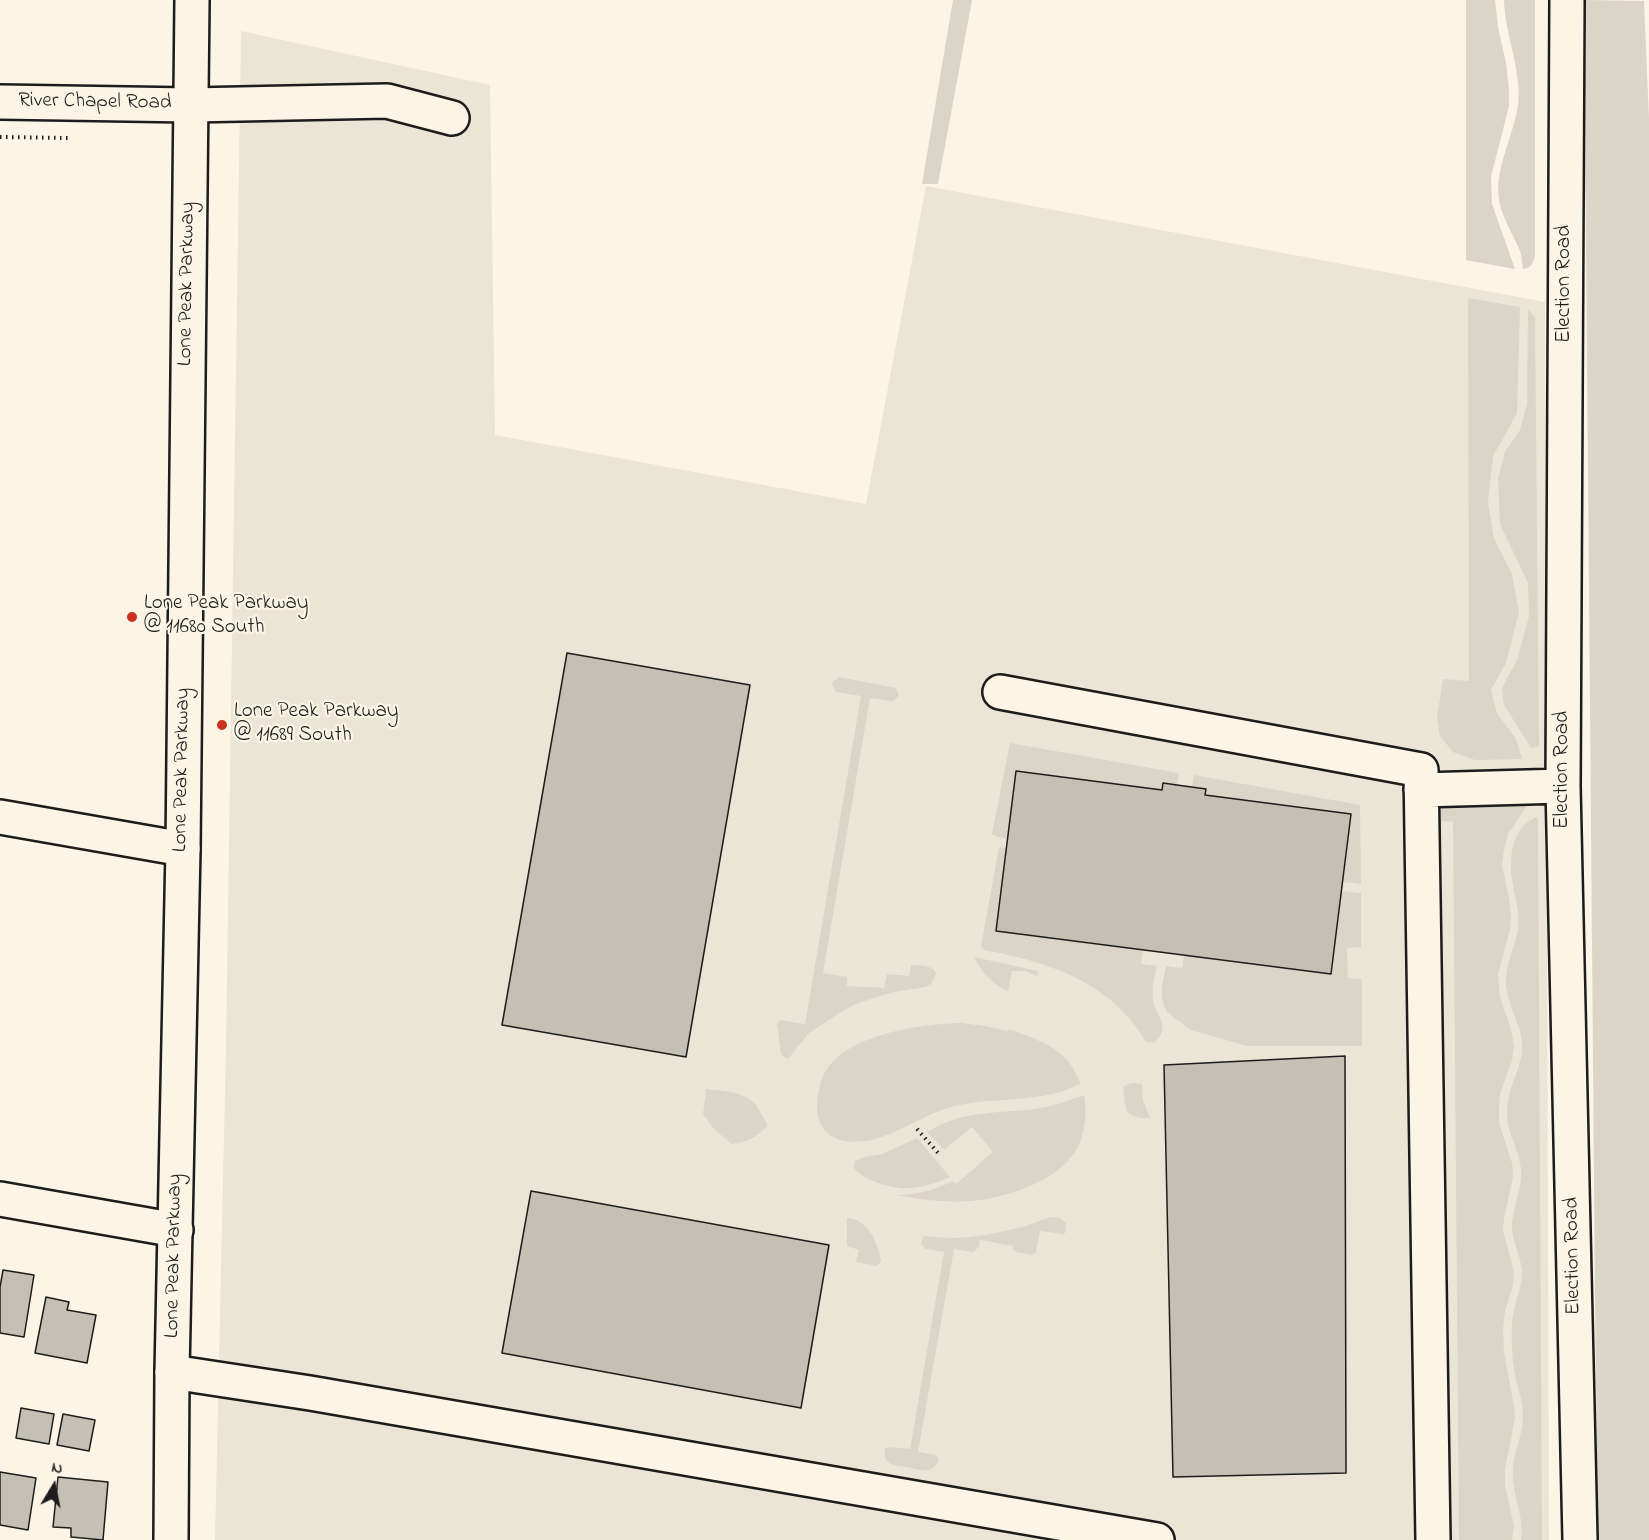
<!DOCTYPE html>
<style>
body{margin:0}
#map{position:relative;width:1649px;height:1540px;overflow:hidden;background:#fcf5e5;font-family:"Indie Flower",sans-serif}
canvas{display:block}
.north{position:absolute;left:24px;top:1456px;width:60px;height:60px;-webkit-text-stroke:4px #fcf5e5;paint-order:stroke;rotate:10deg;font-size:16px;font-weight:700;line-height:24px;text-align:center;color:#1c1c1c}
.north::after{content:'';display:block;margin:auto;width:21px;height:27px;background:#1c1c1c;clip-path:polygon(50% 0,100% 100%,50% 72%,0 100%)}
</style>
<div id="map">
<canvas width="1649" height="1540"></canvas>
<div class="north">N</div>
</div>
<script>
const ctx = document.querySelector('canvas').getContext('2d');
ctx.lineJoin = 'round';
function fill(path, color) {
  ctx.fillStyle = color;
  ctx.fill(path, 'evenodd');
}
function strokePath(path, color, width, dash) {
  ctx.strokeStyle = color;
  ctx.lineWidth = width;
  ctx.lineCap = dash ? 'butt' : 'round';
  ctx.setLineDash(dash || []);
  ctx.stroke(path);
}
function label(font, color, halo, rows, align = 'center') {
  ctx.font = font + ' "Indie Flower",sans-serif';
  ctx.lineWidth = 4.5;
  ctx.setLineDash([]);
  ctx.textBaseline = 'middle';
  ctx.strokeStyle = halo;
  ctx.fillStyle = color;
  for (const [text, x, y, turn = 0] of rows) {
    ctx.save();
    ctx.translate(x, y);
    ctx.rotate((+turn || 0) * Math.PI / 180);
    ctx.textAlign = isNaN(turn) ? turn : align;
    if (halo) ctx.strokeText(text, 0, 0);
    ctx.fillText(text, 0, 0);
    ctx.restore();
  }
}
fill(new Path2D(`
 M241 31 490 85 495 435 866 504 926 186 1545 302 1549 1540H215L226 1047Z`), '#ebe5d6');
fill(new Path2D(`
 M953 0H972L938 184H922Z
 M1466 0H1495L1498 27 1506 63 1509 90V106L1491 177 1492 204 1515 269 1466 260Z
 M1504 0H1535V256C1533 264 1531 268 1523 269 1522 264 1522 257 1520 251 1513 234 1502 218 1499 200 1494 169 1514 135 1518 105 1522 70 1505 35 1504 0Z
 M1584 0 1644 1 1649 119V1540H1598L1595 1297Z
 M1468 298 1520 307 1517 413 1493 456 1488 502 1494 539 1512 574 1519 612 1506 663 1491 690 1497 713 1516 739 1522 759 1475 760 1453 752 1440 736 1437 718 1443 679 1469 681Z
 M1528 309 1535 318 1539 746 1531 748 1504 705 1502 688 1517 660 1529 616 1528 583 1500 524 1498 478 1505 452 1520 430 1527 404Z
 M839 677 896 688 899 696 893 701 870 698 823 973 847 977V986L884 988 887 974 909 976 911 965C921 966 931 964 936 973L931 984 925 987 894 992 877 997 856 1004 841 1012 809 1033 788 1059 784 1057 781 1054 777 1023 780 1020 805 1024 861 696 836 692 832 683Z
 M1010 743 1179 773 1177 785 1163 783 1162 790 1016 771 1007 839 999 837 992 834Z
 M1194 775 1360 805 1361 884 1343 882 1351 814 1205 795V789L1192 787Z
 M1433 804 1527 805 1521 815 1508 834 1504 849 1502 865 1509 898 1511 917 1510 929 1498 974 1500 997 1511 1029 1514 1046 1512 1060 1500 1094 1499 1106V1123L1512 1163 1513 1177 1504 1218 1503 1231 1514 1271 1513 1285 1505 1311 1503 1328 1504 1353 1514 1406 1515 1418 1505 1469V1485L1514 1526 1512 1540H1459L1453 822 1434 820Z
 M1537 817 1538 821 1542 1540H1521C1525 1517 1511 1493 1513 1468 1514 1452 1522 1436 1523 1419 1524 1405 1518 1389 1515 1375 1512 1358 1511 1342 1512 1325 1512 1307 1522 1290 1522 1272 1521 1255 1511 1240 1512 1223 1514 1205 1522 1188 1521 1170 1520 1151 1508 1136 1507 1117 1507 1108 1508 1099 1510 1091 1515 1075 1524 1059 1522 1042 1520 1023 1508 1005 1506 986 1505 963 1515 949 1518 928 1521 905 1509 884 1511 861 1512 842 1519 824 1537 817Z
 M999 847 1006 848 996 931 1143 950 1141 964 1157 966C1154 977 1152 989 1153 1000 1155 1017 1173 1026 1154 1043L1146 1042C1112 982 1048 962 984 950L981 946Z
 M1341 891 1361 893V947L1347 948 1348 978 1362 979V1046H1247L1191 1030 1168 1013 1164 1006 1162 997V986L1166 966 1182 968 1184 955 1330 974Z
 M974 957 1038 971 1037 976 1025 971H1012L1008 991C992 984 982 973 974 957Z
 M961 1023 985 1026 1008 1031 1009 1029C1030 1037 1054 1044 1069 1062 1074 1069 1077 1077 1081 1084 1068 1089 1056 1094 1042 1096 1011 1101 982 1099 951 1107 915 1117 879 1150 840 1140 825 1135 818 1124 817 1109 817 1095 820 1077 829 1066 855 1033 922 1024 961 1023Z
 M1133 1083 1142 1084 1143 1100 1150 1118C1122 1119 1126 1108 1123 1086Z
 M706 1089C720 1091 741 1091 752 1101 759 1107 763 1118 768 1125 760 1136 745 1143 731 1144L713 1128 703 1114Z
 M1084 1095C1092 1150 1063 1176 1014 1192 1003 1195 991 1199 979 1200 951 1204 924 1200 896 1195 917 1195 934 1190 953 1181L956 1184 993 1152 972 1127 944 1150 927 1132C967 1108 997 1115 1040 1108 1055 1106 1069 1100 1084 1095Z
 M917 1138 950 1177C922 1189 902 1193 873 1181 865 1178 859 1174 854 1168L855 1161 864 1157 882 1154Z
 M1053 1217 1061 1219 1066 1223 1065 1233 1063 1234 1040 1231 1036 1252 1032 1255 1016 1252 1013 1250V1246L980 1240 979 1247 973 1252 954 1249 918 1452 936 1455 939 1459C934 1475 919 1470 906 1467 901 1466 892 1466 888 1462 884 1458 884 1453 885 1448L889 1447 910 1449 944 1252 926 1249 921 1244 924 1236C935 1237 946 1238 957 1238 977 1237 998 1233 1018 1228 1030 1226 1041 1219 1053 1217Z
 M847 1218C868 1219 878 1243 881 1261L877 1266 856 1262 859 1250 847 1246Z`), '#dbd5c8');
const building = new Path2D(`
 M567 653 750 685 686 1057 502 1025Z
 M1016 771 1162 790 1163 783 1177 785 1206 789 1205 795 1351 814 1331 974 996 931Z
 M1345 1056 1346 1473 1173 1477 1164 1065Z
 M531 1191 829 1245 801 1408 502 1353Z
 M3 1270 34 1275 24 1337 0 1333V1287Z
 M46 1297 69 1302 67 1310 96 1315 87 1363 35 1353Z
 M21 1408 54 1414 49 1444 16 1438Z
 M63 1414 95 1420 89 1451 57 1445Z
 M0 1472 36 1478 28 1530 0 1525Z
 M58 1477 108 1482 103 1540 71 1537V1528L53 1527Z`);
fill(building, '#c4c0b3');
strokePath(building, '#1c1c1c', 1.5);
const minor = new Path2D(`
 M1567 0 1563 786 1580 1540
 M0 102 191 105 387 101 452 118
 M1000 692 1421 770 1433 1540
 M1421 790 1563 786
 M0 817 183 849
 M0 1199 176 1230
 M172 1372 310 1393 1157 1540`);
const major = new Path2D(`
 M171 1540 172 1372 183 849 192 0`);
strokePath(minor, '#1c1c1c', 38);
strokePath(major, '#1c1c1c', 38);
strokePath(new Path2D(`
 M0 137 68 138
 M917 1129 940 1155`), '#1c1c1c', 4, [1.5, 4.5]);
strokePath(minor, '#fcf5e5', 33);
strokePath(major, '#fcf5e5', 33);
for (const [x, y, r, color] of [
 [132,617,6,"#c8321e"],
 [222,725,6,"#c8321e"]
]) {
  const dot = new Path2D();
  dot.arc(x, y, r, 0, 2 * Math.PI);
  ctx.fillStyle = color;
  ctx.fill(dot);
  strokePath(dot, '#fcf5e5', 2);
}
label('21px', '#1c1c1c', '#fcf5e5', [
 ["River Chapel Road",95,103,1],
 ["Lone Peak Parkway",188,284,-89],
 ["Election Road",1566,284,-90],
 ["Lone Peak Parkway",183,770,-89],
 ["Election Road",1564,770,-90],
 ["Lone Peak Parkway",175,1256,-89],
 ["Election Road",1574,1256,-91]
]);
label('21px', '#1c1c1c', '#fcf5e5', [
 ["Lone Peak Parkway",144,605],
 ["@ 11680 South",144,629],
 ["Lone Peak Parkway",234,713],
 ["@ 11689 South",234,737]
], 'left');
</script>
